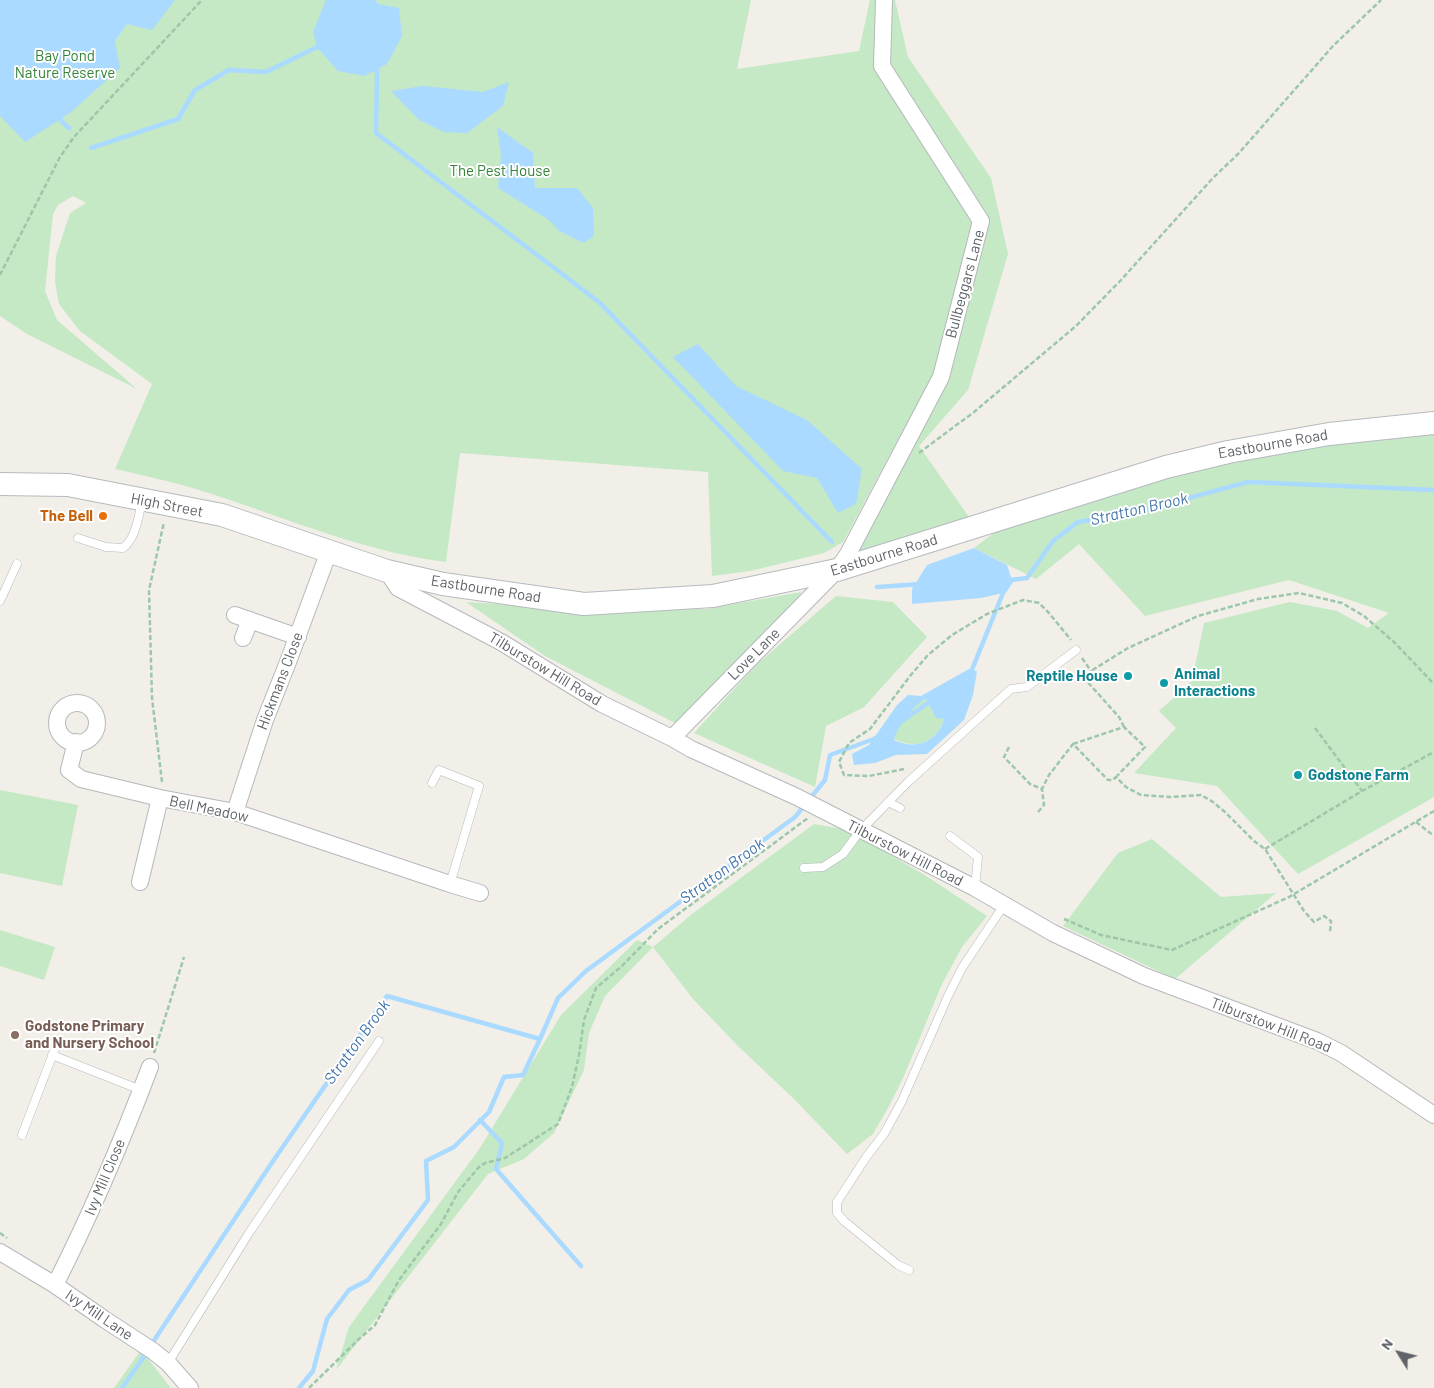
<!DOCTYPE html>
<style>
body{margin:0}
#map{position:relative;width:1434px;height:1388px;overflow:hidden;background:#f1efe8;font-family:Barlow,sans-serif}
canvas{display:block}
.north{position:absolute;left:1374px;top:1328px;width:50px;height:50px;-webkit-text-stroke:4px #fff;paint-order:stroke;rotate:306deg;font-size:14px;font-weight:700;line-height:20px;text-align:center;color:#5f6368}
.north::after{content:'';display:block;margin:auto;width:18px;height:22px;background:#5f6368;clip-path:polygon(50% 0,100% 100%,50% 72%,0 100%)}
</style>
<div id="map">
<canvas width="1434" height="1388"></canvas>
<div class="north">N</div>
</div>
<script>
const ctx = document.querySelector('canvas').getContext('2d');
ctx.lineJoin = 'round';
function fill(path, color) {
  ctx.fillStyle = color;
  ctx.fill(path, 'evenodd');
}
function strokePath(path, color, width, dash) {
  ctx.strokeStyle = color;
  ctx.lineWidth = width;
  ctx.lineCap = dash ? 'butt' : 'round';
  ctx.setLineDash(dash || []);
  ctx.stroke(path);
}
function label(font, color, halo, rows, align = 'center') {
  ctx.font = font + ' Barlow,sans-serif';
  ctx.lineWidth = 4;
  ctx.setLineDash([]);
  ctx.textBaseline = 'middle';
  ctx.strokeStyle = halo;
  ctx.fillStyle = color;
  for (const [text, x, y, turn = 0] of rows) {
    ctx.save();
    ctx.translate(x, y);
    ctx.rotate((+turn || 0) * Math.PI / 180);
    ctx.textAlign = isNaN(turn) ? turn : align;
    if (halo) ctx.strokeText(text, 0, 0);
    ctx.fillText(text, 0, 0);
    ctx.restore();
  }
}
fill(new Path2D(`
 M0 0H751L737 69 859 51 870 0H895L908 57 991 178 1008 254 968 390 919 446 969 517 856 552 900 436 843 542 824 553 750 571 712 576 708 472 460 453 446 562C355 551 270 510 182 485 160 479 138 474 115 469L152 384 80 331 59 304 55 282 56 256 70 213 86 203 73 196 58 205 53 214 45 291 57 320 137 389 27 334 0 316Z
 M1434 423V797L1298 874 1217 786 1134 773 1176 728 1159 711 1192 681 1204 623 1290 602 1337 611 1368 628 1389 613 1289 580 1145 616 1079 544 1036 579 974 548 1017 515 1103 486Z
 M801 592 796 604 677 724 545 656 466 602 584 610 707 609Z
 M836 596 893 602 927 637 864 707 826 726 815 787 694 733 756 665Z
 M926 699 930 707 944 719C937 743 915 750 894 739 896 728 915 703 926 699Z
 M0 790 78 805 62 886 0 873Z
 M814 824 848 830 923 874 987 916 962 947 942 984 904 1076 889 1106 873 1134 847 1154 795 1100 737 1045 693 999 653 947 605 996 589 1033 584 1070 554 1133 524 1159 488 1174 336 1370 349 1327 480 1148 561 1015 637 940 653 947 692 914Z
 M1152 839 1221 897 1276 893 1175 979 1063 926 1118 853Z
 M0 930 55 947 44 980 0 966Z
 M141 1350 171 1388H114Z`), '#c5e8c5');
fill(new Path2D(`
 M0 0H175L152 30 127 24 115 41 120 68 70 113 25 142 0 116Z
 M326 0H375L379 4 399 8 402 36 387 64 364 76 338 71 317 47 313 32Z
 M509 82 503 106 467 133 444 132 419 120 391 91 423 86 483 92Z
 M497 127 533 153 535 188H577L593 208 594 236 583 243 559 231 549 220 498 188 501 154Z
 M698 344 736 386 807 420 862 469 856 504 838 513 817 478 783 471 673 357Z
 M974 548 1007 565 1012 580 1003 593 981 598 912 604V589L927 565Z
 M969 669 977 671 973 695 964 720 927 754 896 755 875 763 854 765 852 754 869 745 897 705 908 695 921 696ZM926 699 936 718 944 719C937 743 915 750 894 740 896 729 915 703 926 699Z`), '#aadaff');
strokePath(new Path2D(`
 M372 68 377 70 376 133 599 302 832 542
 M61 114 60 120 69 128
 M91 148 178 119 195 90 229 70 266 72 317 47 323 49
 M1011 580 1027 578 1053 541 1078 522 1129 514 1248 482 1434 490
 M877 587 921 584
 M971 672 1003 593 1012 580
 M902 721 931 701
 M480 1120 502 1143 496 1169 581 1266
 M151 1345 271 1164 387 996 540 1039 558 998 586 971 795 817 825 780 830 755 874 739 879 736
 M122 1388 147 1352
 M299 1388 313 1371 327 1319 349 1290 368 1280 428 1200 426 1161 454 1147 489 1112 504 1077 523 1075 540 1039`), '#aadaff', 4.5);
const service = new Path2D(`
 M78 538 106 547 123 548C136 538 138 518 142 502
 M0 601 17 564
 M432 783 439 770 479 786 450 884
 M888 802 900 808
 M950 836 978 857 975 887
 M804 868 823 867 843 854 860 831 908 782 1011 689 1027 687 1076 650
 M52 1055 141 1090
 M22 1135 56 1046
 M909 1270 898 1265 844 1221 837 1213V1202L867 1156 884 1134 902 1101 948 996 962 968 1004 905
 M168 1363 249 1233 379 1041`);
const minor = new Path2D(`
 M387 571 398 588 501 642 602 704 672 738 691 749 797 797 975 888 1053 933 1144 976 1317 1041 1341 1053 1434 1115
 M235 615 298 637
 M243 638 250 620
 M57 723a20 20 0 1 1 40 0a20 20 0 1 1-40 0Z
 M672 738 837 570 848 554 941 377 981 221 882 66 884 0
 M76 742 69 770 81 779 160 798 235 812 450 884 480 893
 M235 812 265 720 288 662 329 551
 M140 882 160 798
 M0 1252 55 1285 104 1319 153 1351 168 1363 190 1388
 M55 1285C91 1214 122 1141 150 1067`);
const secondary = new Path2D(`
 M0 484 68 485 222 515 387 571 443 584 584 604 713 596 837 570 1166 467 1228 452 1329 434 1434 423`);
strokePath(service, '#b5b8bc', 9);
strokePath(minor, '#b5b8bc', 18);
strokePath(secondary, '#b6babf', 24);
strokePath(new Path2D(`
 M0 275 60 157 74 137 202 0
 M919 453 974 412 1076 326 1121 280 1212 179 1239 153 1333 46 1381 0
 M1082 658 1091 671
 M1124 727 1119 717 1084 678 1091 671 1128 648 1198 616 1258 599 1299 593 1342 603 1364 616 1395 643 1434 684
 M1315 728 1362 791
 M1073 744 1124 727 1145 747 1117 776
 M1009 747 1004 757 1030 784 1042 789 1049 775 1073 744 1108 780H1113L1116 777 1126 787 1141 795 1170 797 1201 795 1213 802 1225 812 1254 841 1265 849 1304 911 1314 922 1324 916 1331 921 1330 932
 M904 769 869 776 844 775 839 762 849 743 870 729 910 676 928 655 952 635 987 614 1023 600 1039 603 1049 613 1071 640
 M162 782 152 698 149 590 164 522
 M1038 812 1044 805 1042 789
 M1416 822 1434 836
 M1265 849 1362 791 1434 752
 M1064 919 1101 935 1172 950 1289 897 1434 811
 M154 1053 184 957
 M0 1233 7 1238
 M309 1388 358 1340 375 1325 399 1280 441 1224 458 1192 479 1167 485 1163 505 1158 558 1124 572 1087 579 1055 584 1020 596 988 622 966 658 929 808 818`), '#9cc7a9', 2.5, [5, 2.5]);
strokePath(service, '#fff', 8);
strokePath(minor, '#fff', 16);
strokePath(secondary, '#fff', 22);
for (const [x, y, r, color] of [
 [103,516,5,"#e8710a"],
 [1128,676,5,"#0f9aa8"],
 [1164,683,5,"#0f9aa8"],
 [1298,775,5,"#0f9aa8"],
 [15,1035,5,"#8d6e63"]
]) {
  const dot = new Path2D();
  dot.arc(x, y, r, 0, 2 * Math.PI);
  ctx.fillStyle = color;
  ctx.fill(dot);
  strokePath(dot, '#fff', 2);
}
label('15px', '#348238', '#fff', [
 ["Bay Pond",65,56],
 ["Nature Reserve",65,73],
 ["The Pest House",500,171]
]);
label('15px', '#5f6368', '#fff', [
 ["Bullbeggars Lane",965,284,-75],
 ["Eastbourne Road",1273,444,-10],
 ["High Street",167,505,11],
 ["Eastbourne Road",884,555,-17],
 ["Eastbourne Road",486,589,9],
 ["Love Lane",754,654,-45],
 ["Tilburstow Hill Road",545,669,31],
 ["Hickmans Close",280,681,-69],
 ["Bell Meadow",209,809,12],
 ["Tilburstow Hill Road",905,853,27],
 ["Tilburstow Hill Road",1271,1025,21],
 ["Ivy Mill Close",105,1177,-67],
 ["Ivy Mill Lane",99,1315,34]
]);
label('bold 15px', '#c56008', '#fff', [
 ["The Bell",93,516]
], 'right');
label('bold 15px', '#0d838f', '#fff', [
 ["Animal",1174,674],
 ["Interactions",1174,691],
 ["Reptile House",1118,676,"right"],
 ["Godstone Farm",1308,775]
], 'left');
label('bold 15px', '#785e54', '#fff', [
 ["Godstone Primary",25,1026],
 ["and Nursery School",25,1043]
], 'left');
label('italic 16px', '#4174aa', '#fff', [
 ["Stratton Brook",1139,509,-13],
 ["Stratton Brook",722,871,-36],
 ["Stratton Brook",357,1042,-54]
]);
</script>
